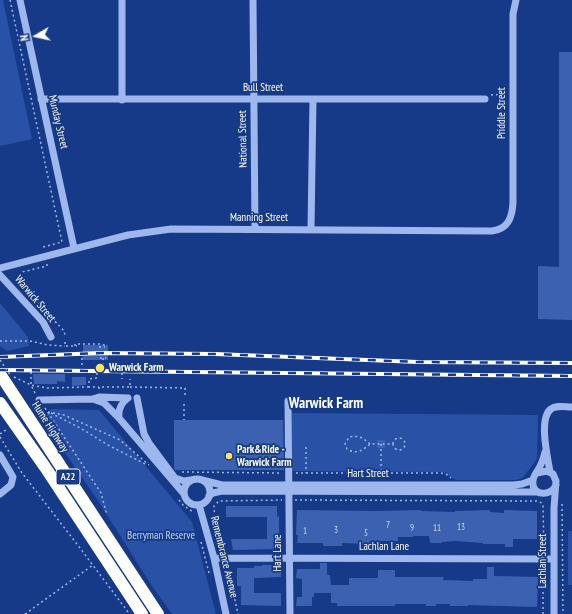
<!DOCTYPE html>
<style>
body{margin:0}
#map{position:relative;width:572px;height:614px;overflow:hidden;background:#163a88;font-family:"PT Sans Narrow",sans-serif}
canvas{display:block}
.north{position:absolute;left:16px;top:16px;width:40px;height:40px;-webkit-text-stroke:3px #163a88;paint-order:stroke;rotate:261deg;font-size:11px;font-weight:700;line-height:16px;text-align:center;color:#fff}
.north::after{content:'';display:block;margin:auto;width:14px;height:18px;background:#fff;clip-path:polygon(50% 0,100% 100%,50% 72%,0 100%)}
</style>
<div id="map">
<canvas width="572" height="614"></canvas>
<div class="north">N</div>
</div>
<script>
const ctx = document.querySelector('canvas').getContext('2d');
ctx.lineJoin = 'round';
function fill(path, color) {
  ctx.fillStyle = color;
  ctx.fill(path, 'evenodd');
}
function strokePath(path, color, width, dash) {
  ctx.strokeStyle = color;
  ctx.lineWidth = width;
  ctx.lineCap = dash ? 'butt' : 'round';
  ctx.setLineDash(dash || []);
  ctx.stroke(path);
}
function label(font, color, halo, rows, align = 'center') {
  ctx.font = font + ' "PT Sans Narrow",sans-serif';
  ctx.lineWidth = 3.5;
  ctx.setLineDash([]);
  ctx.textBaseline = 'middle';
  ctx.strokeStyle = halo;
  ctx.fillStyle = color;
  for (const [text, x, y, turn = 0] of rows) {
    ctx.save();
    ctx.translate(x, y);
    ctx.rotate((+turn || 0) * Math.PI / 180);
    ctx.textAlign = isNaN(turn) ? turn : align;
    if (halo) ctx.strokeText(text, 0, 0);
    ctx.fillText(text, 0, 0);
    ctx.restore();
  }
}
fill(new Path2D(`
 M0 0H3L32 139 0 146Z
 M0 303 28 337 29 346 7 351 0 346Z
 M51 409 99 410 192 522 216 614H172L152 586 97 499 43 421Z
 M292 413 538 415 537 459 524 476 522 478 515 480H456L443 472 291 471Z
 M568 531H572V585H568Z`), '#2952a7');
fill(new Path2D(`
 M559 52H572V320L538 319V266L559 267Z
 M83 345H108V360H83Z
 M33 374H65V382L57 381V384H34Z
 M72 377H86V385L72 386Z
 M174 420H283L284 470H175L174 468Z
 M377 440H385V448H377Z
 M226 506H277V517L279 516V549L233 550 231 539H267V517H226Z
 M297 510 376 511 421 510V511L455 512V511L490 510V512L504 513V510L537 511V539H513V547H505V544H483V543L455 541 442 542V543H431L430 542 429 536H413V537H398V541H370V544L342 543V546H323V543H297L298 535H296Z
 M320 563H327V575H330L331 585H349V578H378V570H395V577H444L443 580 473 581V579H487V567H494V576L538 577 537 607 468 605V606H450V604H436V606H426V604H395V606H337V603H331V593H314V597H312V606H296L297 597H302V579L296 578 297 569H320Z
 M262 565H281V577L254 578V593H281V606L241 605V586H237V568H254V566H262Z`), '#3b61b0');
strokePath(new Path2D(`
 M10 0 62 242 43 247V249
 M491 95 505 94
 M47 264V266L22 272 20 274C18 284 56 322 64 331L65 335
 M0 341H30L48 345 65 346
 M65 342V346H77
 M75 346V344H102L106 346
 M99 347H105
 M100 358H106
 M82 365V358H83
 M103 365V359L107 358
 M31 372V385L36 395
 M97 373V378L89 379V387H99
 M122 373V379
 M14 377 31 385 47 388 89 387
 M130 387 185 388V395
 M99 389V387H130V379
 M184 404V420
 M45 408 101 493 106 512 105 514
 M48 412 64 415 120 440 149 465
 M51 413 82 429 108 445 147 465
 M0 434 6 430
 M0 437 22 473 80 548 128 612
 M393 444a6 6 0 1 1 12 0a6 6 0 1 1-12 0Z
 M370 444C363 438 359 435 349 437L345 444 347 449C357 455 363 450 370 444H392
 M381 444V472
 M306 447V473
 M182 472 282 473
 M296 473H441L448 475 451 478
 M179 500 183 505 193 512
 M295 500 537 501 542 503 543 506 544 552
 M562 504 563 614
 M201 542 209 573
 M224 551 214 510V506L219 501 282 500
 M227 565 238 614
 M25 614 93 565
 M543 614V566`), '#9eb8ee', 1.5, [2, 3]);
strokePath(new Path2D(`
 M20 0 74 248
 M122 0V100
 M253 0 255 229
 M41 99H485
 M311 229 313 99
 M0 268 128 235 171 229 492 231C508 229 512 218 513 203V14L516 0
 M0 275 43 322 51 337
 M137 398 144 434 149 443 175 478 184 481 191 480
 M93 399 104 403 119 418 184 494
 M39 400 93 399 99 397 128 398
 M288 401 290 614
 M119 418C118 409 121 403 128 398
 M545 452C544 456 543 460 541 464 539 470 533 475 533 481 531 496 551 497 556 485
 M0 455 13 477 11 485 0 494
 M550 472C548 459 538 418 551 409 556 405 565 407 572 407
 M537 473 547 471 553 474 556 481 554 508V614
 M184 492a13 13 0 1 1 26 0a13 13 0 1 1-26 0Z
 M202 480 222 485H514L522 484 533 480
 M209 496 213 493 222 491 538 492
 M199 505 214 558 226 614
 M214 558 554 559`), '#9eb8ee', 7);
strokePath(new Path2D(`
 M0 374 158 614
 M0 403 45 467 142 614`), '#fff', 12);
const rail = new Path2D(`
 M0 357 101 353 215 354 418 362 572 363
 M0 370 572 376`);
strokePath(rail, '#fff', 4);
strokePath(rail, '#163a88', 2.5, [8]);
strokePath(new Path2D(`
 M0 360 11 376`), '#9eb8ee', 1.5, [2, 3]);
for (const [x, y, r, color] of [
 [100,368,5,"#ffe45b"],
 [229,456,4,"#ffe45b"]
]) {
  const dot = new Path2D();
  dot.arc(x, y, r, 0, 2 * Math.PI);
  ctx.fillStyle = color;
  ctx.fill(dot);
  strokePath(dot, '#163a88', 1.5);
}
label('9px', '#ced8eb', null, [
 ["7",388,525],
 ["13",461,527],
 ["9",412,528],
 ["11",437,528],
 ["3",336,530],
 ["1",305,531],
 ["5",366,533]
]);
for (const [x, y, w] of [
 [68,477,24]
]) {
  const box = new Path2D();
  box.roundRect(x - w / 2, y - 8, w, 16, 3);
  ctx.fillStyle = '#163a88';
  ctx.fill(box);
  strokePath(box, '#fff', 1);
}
label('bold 10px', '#fff', null, [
 ["A22",68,477]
]);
label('11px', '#fff', '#163a88', [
 ["Bull Street",263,88],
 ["Priddle Street",502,113,-90],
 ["Munday Street",58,122,77],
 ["National Street",243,139,-91],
 ["Manning Street",259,218],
 ["Warwick Street",35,299,50],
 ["Hume Highway",50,427,57],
 ["Hart Street",368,474],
 ["Lachlan Lane",384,547],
 ["Hart Lane",278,553,-90],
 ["Remembrance Avenue",224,557,76],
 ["Lachlan Street",543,561,-90]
]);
label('bold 11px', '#fff', '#163a88', [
 ["Warwick Farm",109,368],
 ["Park&Ride -",237,450],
 ["Warwick Farm",237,463]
], 'left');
label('11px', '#c3d6fa', '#163a88', [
 ["Berryman Reserve",161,536]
]);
label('bold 15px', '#fff', '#163a88', [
 ["Warwick Farm",326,404]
]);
</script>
